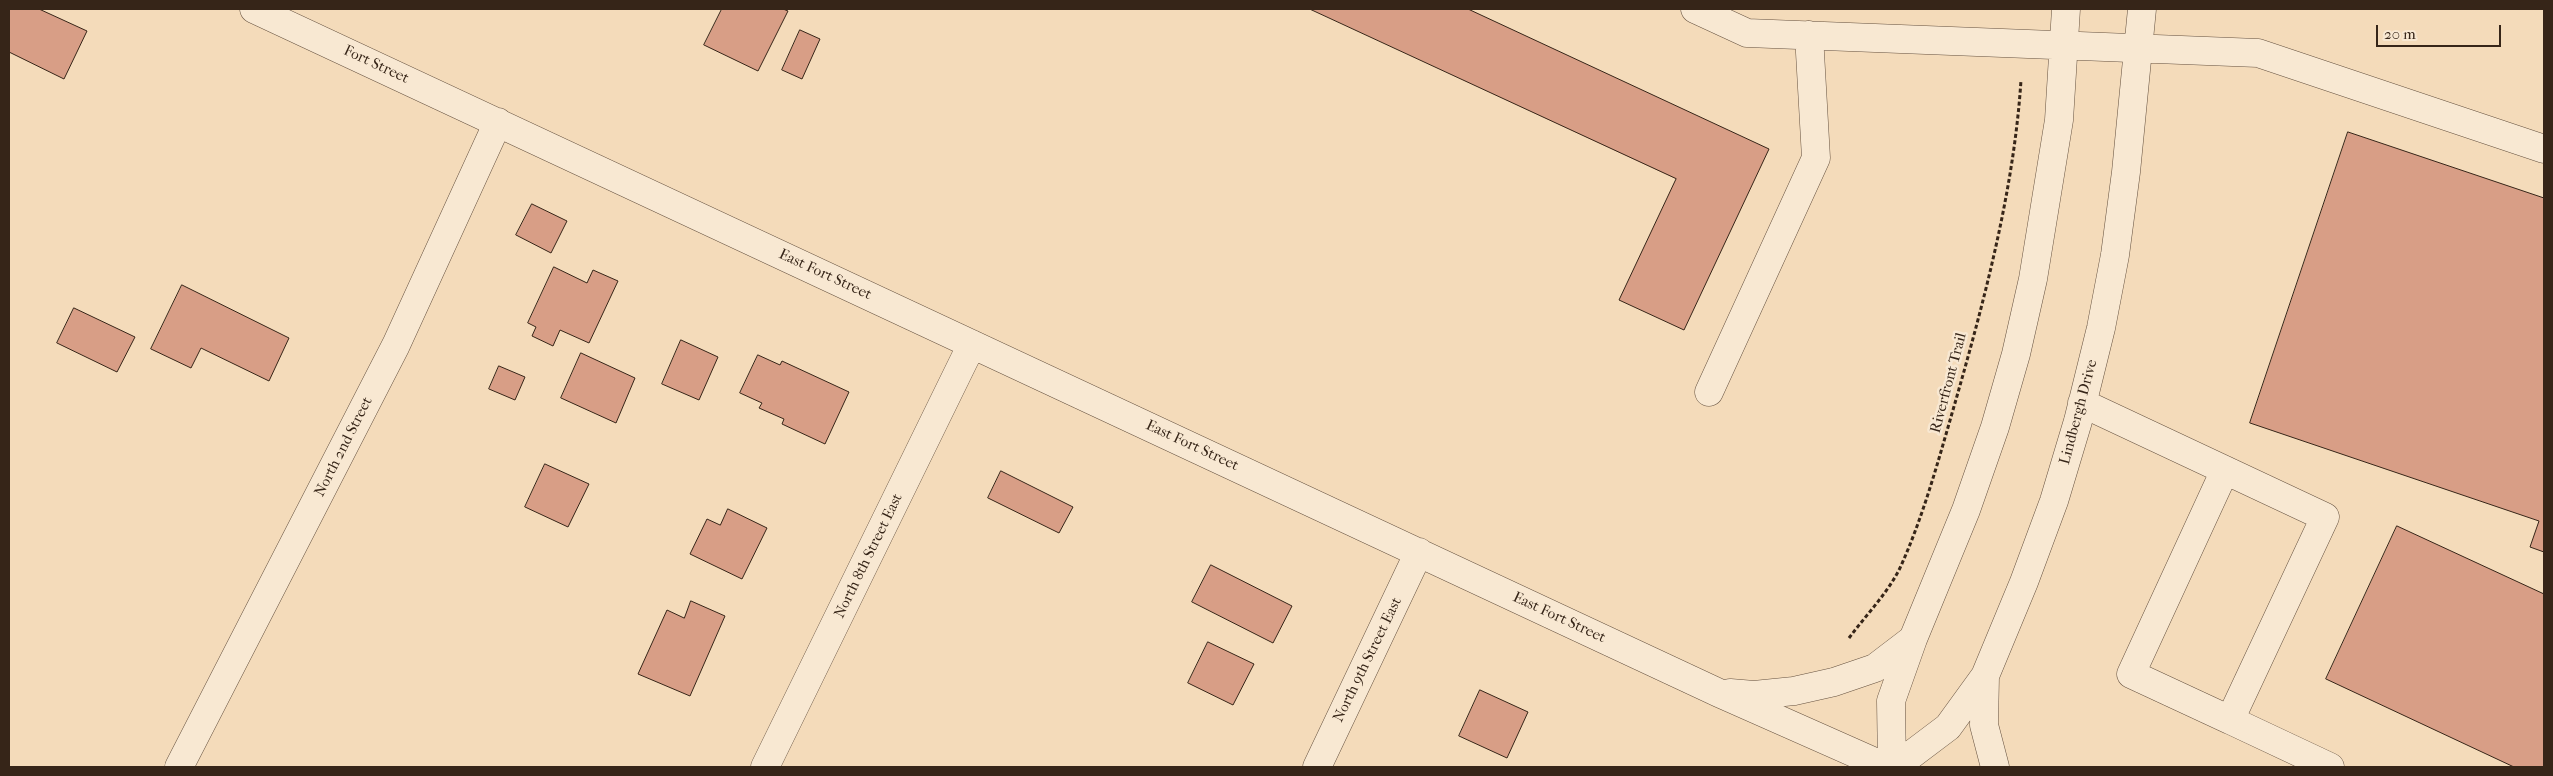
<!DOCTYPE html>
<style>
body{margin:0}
#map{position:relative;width:2553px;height:776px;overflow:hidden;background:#f4dbba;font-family:"IM FELL French Canon",serif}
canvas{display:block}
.frame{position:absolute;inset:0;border:10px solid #362518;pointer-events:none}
.scale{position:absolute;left:2376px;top:25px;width:125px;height:22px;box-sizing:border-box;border:2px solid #362518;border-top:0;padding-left:6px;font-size:15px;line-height:18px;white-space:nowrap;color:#362518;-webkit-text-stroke:4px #f8e8d2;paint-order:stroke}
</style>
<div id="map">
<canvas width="2553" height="776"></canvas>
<div class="frame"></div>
<div class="scale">20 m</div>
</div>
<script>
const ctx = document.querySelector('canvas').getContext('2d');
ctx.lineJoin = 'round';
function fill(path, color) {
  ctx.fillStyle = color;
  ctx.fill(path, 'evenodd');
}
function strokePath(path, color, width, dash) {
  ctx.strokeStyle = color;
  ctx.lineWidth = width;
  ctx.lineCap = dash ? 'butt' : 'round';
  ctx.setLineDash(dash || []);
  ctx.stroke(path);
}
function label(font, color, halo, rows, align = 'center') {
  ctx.font = font + ' "IM FELL French Canon",serif';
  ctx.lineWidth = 5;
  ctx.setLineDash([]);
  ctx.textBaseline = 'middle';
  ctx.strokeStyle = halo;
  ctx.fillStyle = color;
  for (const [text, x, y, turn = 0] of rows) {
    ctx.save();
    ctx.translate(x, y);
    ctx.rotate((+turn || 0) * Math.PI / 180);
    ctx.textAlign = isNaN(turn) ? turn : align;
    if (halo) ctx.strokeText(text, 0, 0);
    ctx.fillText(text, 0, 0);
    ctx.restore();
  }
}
const building = new Path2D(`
 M9 9H39L87 31 64 79 9 52Z
 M722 9H783L788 11 758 71 704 45Z
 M1310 9H1468L1769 149 1684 330 1619 300 1676 179Z
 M800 30 820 39 802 79 782 70Z
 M2348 132 2544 198V552L2530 547 2539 521 2250 423Z
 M532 204 567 221 551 253 516 235Z
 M554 267 587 283 593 270 618 281 589 343 560 330 553 346 532 336 536 327 528 323Z
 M182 285 289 338 269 381 201 348 191 368 151 349Z
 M74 308 135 337 117 372 57 343Z
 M681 340 718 357 699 400 662 384Z
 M581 353 635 378 616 423 561 398Z
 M758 355 780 365 782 361 849 392 825 444 782 424 784 419 759 408 762 403 740 393Z
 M499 366 525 377 515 400 489 389Z
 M545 464 589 484 568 527 525 507Z
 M1001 471 1073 507 1059 533 988 498Z
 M728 509 767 528 742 579 690 554 707 519 720 525Z
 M2397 526 2544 594V767H2514L2326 679Z
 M1211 565 1292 606 1273 643 1192 602Z
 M691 601 725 616 690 696 638 674 667 610 684 618Z
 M1208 642 1254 664 1233 705 1188 683Z
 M1480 690 1528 712 1507 758 1459 736Z`);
fill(building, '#d89e86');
strokePath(building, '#362518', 1);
const minor = new Path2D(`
 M254 9 1719 693 1886 767
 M1695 9 1747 33 2258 53 2544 149
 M1709 392 1816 158 1809 35
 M2082 403 2325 517 2230 720 2330 767
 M2225 470 2131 674 2230 720
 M1985 676 1984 725 1995 767
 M1730 693 1754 695 1794 691 1834 682 1875 668 1913 639
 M179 767 396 345 498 122
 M765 767 972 344
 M1317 767 1419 552
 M1892 767 1891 701 1913 639 1966 510 1995 427 2016 354 2033 279 2059 120 2066 9
 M1895 767 1948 727 1985 676 2024 582 2054 501 2078 421 2101 328 2115 255 2126 172 2142 9`);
strokePath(minor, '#665240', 29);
strokePath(new Path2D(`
 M1849 638C1866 615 1887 594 1900 568 1924 515 1939 458 1955 403 1985 298 2014 189 2021 80`), '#362518', 3, [4, 2.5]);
strokePath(minor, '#f8e8d2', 28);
label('15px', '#362518', '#f8e8d2', [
 ["Fort Street",376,65,25],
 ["East Fort Street",825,275,25],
 ["Riverfront Trail",1949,383,-75],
 ["Lindbergh Drive",2079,412,-75],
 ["East Fort Street",1192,446,25],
 ["North 2nd Street",344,447,-63],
 ["North 8th Street East",869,556,-64],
 ["East Fort Street",1559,618,25],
 ["North 9th Street East",1368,660,-64]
]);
</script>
